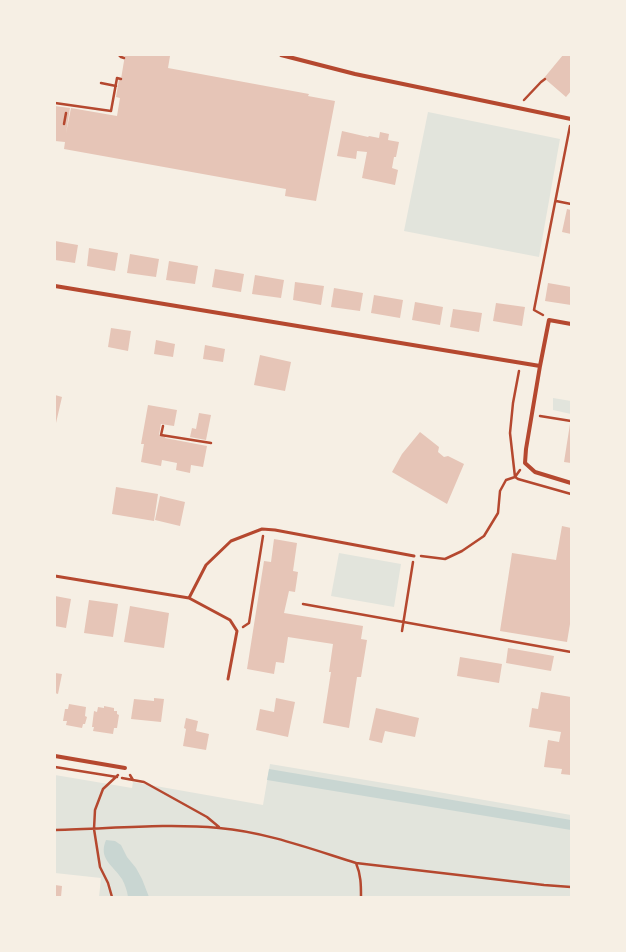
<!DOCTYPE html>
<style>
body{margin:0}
#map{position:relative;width:626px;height:952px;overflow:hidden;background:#f6efe4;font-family:"Varela Round",sans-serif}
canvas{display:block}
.frame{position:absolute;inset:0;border:56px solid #f6efe4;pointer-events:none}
</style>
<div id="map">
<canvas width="626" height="952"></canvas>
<div class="frame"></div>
</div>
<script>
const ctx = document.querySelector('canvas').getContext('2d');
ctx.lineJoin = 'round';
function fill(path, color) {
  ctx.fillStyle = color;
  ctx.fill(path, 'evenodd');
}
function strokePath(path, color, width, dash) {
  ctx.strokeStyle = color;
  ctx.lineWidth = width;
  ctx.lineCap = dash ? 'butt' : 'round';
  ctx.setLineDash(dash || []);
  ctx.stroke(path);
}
fill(new Path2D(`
 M428 112 560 139 539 257 404 231Z
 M553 398 571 401V414L553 410Z
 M339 553 401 564 394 607 331 596Z
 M270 764 438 792 571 815V897H99L101 878 55 873V775L132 788 133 782 263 805Z`), '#e2e4dc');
fill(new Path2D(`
 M269 769 571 820V830L267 780Z
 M106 840 115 841 121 845 127 857 136 868 142 879 149 897H128C127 890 125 885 122 879 113 865 98 859 106 840Z`), '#c9d6d2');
fill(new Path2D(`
 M125 55H164L170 56 168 68 309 94 308 96 335 101 316 201 285 196 286 189 64 149 65 142 55 141V106L70 108 66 133 71 108 117 116 120 98 116 97 119 79H121Z
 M563 55H569L571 57V91L566 97 544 78Z
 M342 131 368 137 369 136 379 138 380 132 389 134 388 140 399 142 396 157H394L392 168 398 170 395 185 362 178 367 152 357 151 356 159 337 156Z
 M567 209 571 210V234L562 232Z
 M55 241 78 245 75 263 55 260Z
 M89 248 118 253 115 271 87 266Z
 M130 254 159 259 156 277 127 273Z
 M169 261 198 266 195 284 166 280Z
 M215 269 244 274 241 292 212 287Z
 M255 275 284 280 281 298 252 294Z
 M295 282 324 286 321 305 293 300Z
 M548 283 571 287V305L545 301Z
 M334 288 363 293 360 311 331 307Z
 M374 295 403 300 400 318 371 313Z
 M415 302 443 307 440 325 412 320Z
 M496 303 525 307 522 326 493 321Z
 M453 309 482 313 479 332 450 327Z
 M111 328 131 331 128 351 108 347Z
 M156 340 175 344 173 357 154 354Z
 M205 345 225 349 223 362 203 359Z
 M260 355 291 362 285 391 254 385Z
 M55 395 62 397 56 423H55Z
 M148 405 177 410 174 426 161 424 159 435 166 436 165 438 207 446 203 467 191 465 190 473 176 470 177 463 162 460 161 466 141 462 144 444H141Z
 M199 413 211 415 206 440 190 437 192 428 196 429Z
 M570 424H571V463L564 462Z
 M420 432 439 447 438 452 444 457 448 456 464 464 447 504 392 472 402 454Z
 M116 487 158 494 154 521 112 514Z
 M160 496 185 502 180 526 155 520Z
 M562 526 571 528V618L567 642 500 631 512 553 556 560Z
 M274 539 297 543 293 571 298 572 295 592 289 591 284 613 363 626 361 639 367 640 361 677H357L349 728 323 723 331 672H329L333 644 288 637 284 663 276 662 274 674 247 669 264 561 271 562Z
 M55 596 71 599 66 628 55 626Z
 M89 600 118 604 113 637 84 633Z
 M130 606 169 613 164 648 124 642Z
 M508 648 554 656 551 671 506 663Z
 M460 657 502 664 499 683 457 676Z
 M55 673 62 674 58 694 55 693Z
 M541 692 571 697V775L561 774 562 769 544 767 548 740 559 742 561 732 529 727 532 708 538 709Z
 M154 698 164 699 161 722 131 719 134 699 154 701Z
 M276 698 295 702 288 737 256 730 260 709 274 712Z
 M69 704 86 707 85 716 87 717 85 724H83L82 728 66 725 67 721H63L65 709H68Z
 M104 706 114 708V711H117V714L119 715 117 728H114L113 734 93 731 94 727H92L94 711 97 712 98 707 104 708Z
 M376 708 419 718 415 737 385 731 382 743 369 740Z
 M186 718 198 721 196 731 209 734 206 750 183 746 186 729 184 728Z
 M55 885 62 886 61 897H55Z`), '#e6c5b7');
strokePath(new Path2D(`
 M119 55 121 57 124 58
 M101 83 116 86
 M524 100 541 82 545 79
 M55 103 111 111 117 78 121 79
 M64 124 66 113
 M556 201 571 204
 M543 315 534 310 570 126
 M519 371 513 403 510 433 515 477 518 479 571 494
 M540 416 571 421
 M163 426 161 435 211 443
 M421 556 445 559 462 551 484 536 498 513 500 491 506 480 515 477 520 470
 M303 604 571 652
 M243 627 249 623 263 536
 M402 631 413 562
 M55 767 117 777
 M130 775 133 780 144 782 207 817 219 827
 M122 778 133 780
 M55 830C110 829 164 823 219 828 266 832 311 849 356 863 361 875 361 885 361 897
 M356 863 544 885 571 887
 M112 897 108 883 100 867 94 829 95 810 103 789 118 775`), '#b5482f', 2.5);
strokePath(new Path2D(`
 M55 576 189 598 230 620 237 631 228 679
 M189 598 206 565 231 541 262 529 275 530 414 556`), '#b5482f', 3);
strokePath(new Path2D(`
 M281 55 355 74 571 119
 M55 286 540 366 549 320 571 324
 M540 366 526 449 525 463 535 472 571 483
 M55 756 125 768`), '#b5482f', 4);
</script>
